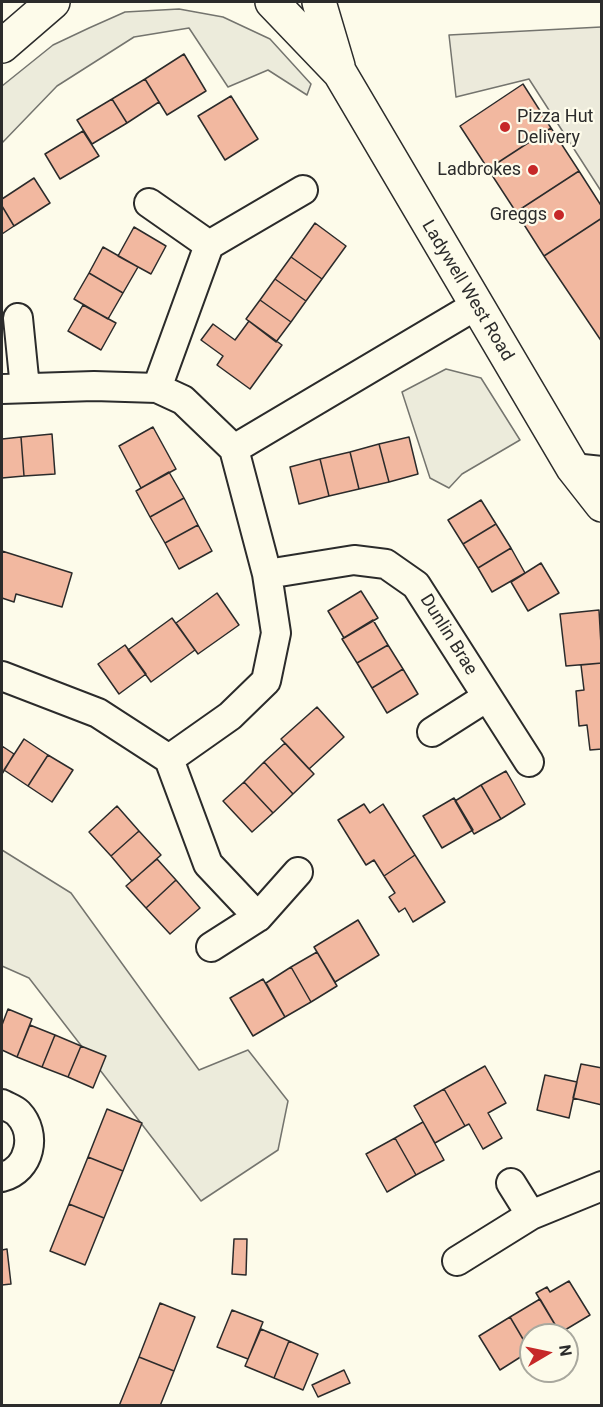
<!DOCTYPE html>
<style>
body{margin:0}
#map{position:relative;width:603px;height:1407px;overflow:hidden;background:#fdfbea;font-family:Roboto,sans-serif}
canvas{display:block}
.frame{position:absolute;inset:0;border:3px solid #2b2b2b;pointer-events:none}
.north{position:absolute;left:519px;top:1323px;width:60px;height:60px;box-sizing:border-box;background:#fdfbea;border:2px solid #a9a89e;border-radius:50%;rotate:81deg;font-size:16px;font-weight:700;line-height:24px;text-align:center;color:#2b2b2b}
.north::after{content:'';display:block;margin:auto;width:21px;height:27px;background:#c62828;clip-path:polygon(50% 0,100% 100%,50% 72%,0 100%)}
</style>
<div id="map">
<canvas width="603" height="1407"></canvas>
<div class="frame"></div>
<div class="north">N</div>
</div>
<script>
const ctx = document.querySelector('canvas').getContext('2d');
ctx.lineJoin = 'round';
function fill(path, color) {
  ctx.fillStyle = color;
  ctx.fill(path, 'evenodd');
}
function strokePath(path, color, width, dash) {
  ctx.strokeStyle = color;
  ctx.lineWidth = width;
  ctx.lineCap = dash ? 'butt' : 'round';
  ctx.setLineDash(dash || []);
  ctx.stroke(path);
}
function label(font, color, halo, rows, align = 'center') {
  ctx.font = font + ' Roboto,sans-serif';
  ctx.lineWidth = 4.5;
  ctx.setLineDash([]);
  ctx.textBaseline = 'middle';
  ctx.strokeStyle = halo;
  ctx.fillStyle = color;
  for (const [text, x, y, turn = 0] of rows) {
    ctx.save();
    ctx.translate(x, y);
    ctx.rotate((+turn || 0) * Math.PI / 180);
    ctx.textAlign = isNaN(turn) ? turn : align;
    if (halo) ctx.strokeText(text, 0, 0);
    ctx.fillText(text, 0, 0);
    ctx.restore();
  }
}
const green = new Path2D(`
 M179 9 223 17 270 39 311 84 307 95 268 70 228 87 189 28 134 37 57 86 2 143V86L53 45 89 28 125 12Z
 M446 369 481 378 520 440 462 474 449 488 430 478 402 392Z
 M2 850 71 893 199 1070 248 1050 288 1101 278 1150 201 1201 29 978 2 966Z`);
fill(green, '#ecebdb');
strokePath(green, '#74746e', 1.5);
const parking = new Path2D(`
 M601 27H602L601 191 529 79 456 97 449 35Z`);
fill(parking, '#eceadb');
strokePath(parking, '#74746e', 1.5);
const building = new Path2D(`
 M184 54 206 91 167 115 145 79Z
 M145 79 159 102 127 123 112 99Z
 M523 84 551 128 488 169 460 126Z
 M231 96 258 139 225 160 198 116Z
 M112 99 127 123 92 144 77 120Z
 M551 128 579 171 516 212 488 169Z
 M83 131 99 156 60 179 45 154Z
 M579 171 602 207V218L544 256 516 212Z
 M34 178 50 203 14 226 2 206V199Z
 M2 206 14 226 2 234Z
 M602 218V342L544 256Z
 M315 223 346 246 322 279 291 257Z
 M134 227 166 246 151 274 118 256Z
 M103 247 138 267 123 293 89 273Z
 M291 257 322 279 306 301 275 279Z
 M89 273 123 293 108 319 74 299Z
 M275 279 306 301 291 322 260 300Z
 M260 300 291 322 276 342 246 319Z
 M83 305 116 323 101 350 68 331Z
 M249 321 282 345 250 389 217 365 223 356 201 340 213 324 235 340Z
 M153 427 176 469 141 488 119 446Z
 M52 434 55 474 24 476 21 437Z
 M21 437 24 476 2 478V439Z
 M409 437 418 474 389 482 379 444Z
 M379 444 389 482 359 489 350 452Z
 M350 452 359 489 329 496 320 459Z
 M320 459 329 496 299 504 290 467Z
 M169 472 184 498 150 517 136 491Z
 M184 498 198 525 165 543 150 517Z
 M481 500 496 524 463 544 448 520Z
 M496 524 511 548 478 568 463 544Z
 M198 525 212 551 179 569 165 543Z
 M511 548 525 573 492 592 478 568Z
 M2 551 72 573 62 607 16 594 14 602 2 598Z
 M541 563 559 593 528 611 511 582Z
 M361 591 378 618 344 638 328 611Z
 M217 593 239 625 198 654 176 623Z
 M599 610 602 663 566 666 560 614Z
 M172 618 195 650 151 682 128 650Z
 M373 620 388 645 357 663 342 639Z
 M125 645 146 674 119 694 98 664Z
 M388 645 403 669 372 688 357 663Z
 M602 663V749L590 750 587 725 579 726 576 691 584 690 581 665Z
 M403 669 418 694 387 713 372 688Z
 M317 707 344 737 309 769 281 739Z
 M24 739 48 755 28 786 4 770Z
 M285 743 314 774 293 794 264 762Z
 M2 746 14 754 2 774Z
 M48 755 73 770 52 802 28 786Z
 M264 762 293 794 273 813 244 782Z
 M506 771 525 804 501 819 481 785Z
 M244 782 273 813 252 832 223 801Z
 M481 785 501 819 474 834 455 801Z
 M454 798 473 830 442 848 423 816Z
 M364 804 370 813 383 804 415 855 384 876 374 860 366 865 338 820Z
 M117 806 139 831 111 856 89 832Z
 M139 831 161 855 132 881 111 856Z
 M415 855 445 902 413 922 405 908 399 912 389 897 395 893 384 876Z
 M157 859 176 880 146 908 126 886Z
 M176 880 200 908 170 934 146 908Z
 M358 920 379 955 335 982 314 947Z
 M317 952 337 986 311 1002 291 967Z
 M291 967 311 1002 285 1017 266 983Z
 M263 979 285 1017 253 1036 230 998Z
 M8 1009 32 1019 17 1057 2 1050V1025Z
 M30 1025 55 1035 42 1067 17 1057Z
 M55 1035 81 1046 68 1077 42 1067Z
 M81 1046 106 1056 93 1088 68 1077Z
 M581 1064 602 1068V1105L573 1098Z
 M485 1066 506 1103 488 1113 502 1138 483 1149 469 1124 465 1126 444 1089Z
 M545 1075 577 1082 569 1118 537 1110Z
 M444 1089 465 1126 435 1143 414 1106Z
 M107 1109 142 1123 123 1171 88 1157Z
 M423 1122 444 1160 416 1175 395 1138Z
 M395 1138 416 1175 387 1192 366 1154Z
 M88 1157 123 1171 104 1218 69 1204Z
 M69 1204 104 1218 85 1265 50 1251Z
 M234 1239H247L246 1275 232 1274Z
 M7 1249 11 1284 2 1285V1250Z
 M569 1281 590 1315 560 1333 536 1293 547 1287 550 1292Z
 M540 1299 560 1333 531 1335 530 1351 510 1317Z
 M160 1303 195 1317 174 1371 139 1357Z
 M232 1310 263 1322 248 1359 217 1347Z
 M510 1317 530 1351 500 1370 479 1336Z
 M261 1329 289 1341 274 1378 245 1366Z
 M289 1341 318 1354 303 1390 274 1378Z
 M139 1357 174 1371 160 1406H119Z
 M344 1370 350 1383 318 1397 312 1385Z`);
fill(building, '#f2b8a0');
strokePath(building, '#2b2b2b', 1.5);
const street = new Path2D(`
 M149 203 209 245 303 190
 M18 318 25 388
 M157 388 209 245
 M2 389 94 386 157 388 183 400 234 449 267 574 276 633 266 681 230 716 169 759 208 864 258 917
 M234 449 475 306
 M573 468 602 471
 M267 574 354 560 386 564 416 585 529 762
 M2 676 98 713 169 759
 M432 732 487 697
 M211 947 258 917 298 872
 M2 1104C7 1107 14 1109 18 1113 38 1134 30 1170 2 1177
 M511 1183 531 1215
 M457 1261 531 1215 602 1186`);
const secondary = new Path2D(`
 M272 2 340 73 573 468 602 505
 M319 2 338 66
 M2 46 53 2`);
strokePath(street, '#2b2b2b', 32);
strokePath(secondary, '#2b2b2b', 36);
strokePath(street, '#fdfbea', 28);
strokePath(secondary, '#fdfbea', 33);
for (const [x, y, r, color] of [
 [505,127,6,"#c62828"],
 [533,170,6,"#c62828"],
 [559,215,6,"#c62828"]
]) {
  const dot = new Path2D();
  dot.arc(x, y, r, 0, 2 * Math.PI);
  ctx.fillStyle = color;
  ctx.fill(dot);
  strokePath(dot, '#fdfbea', 2);
}
label('18px', '#2b2b2b', '#fdfbea', [
 ["Pizza Hut",517,117,"left"],
 ["Delivery",517,138,"left"],
 ["Ladbrokes",521,170],
 ["Greggs",547,215]
], 'right');
label('18px', '#2b2b2b', '#fdfbea', [
 ["Ladywell West Road",467,291,59],
 ["Dunlin Brae",448,635,58]
]);
</script>
